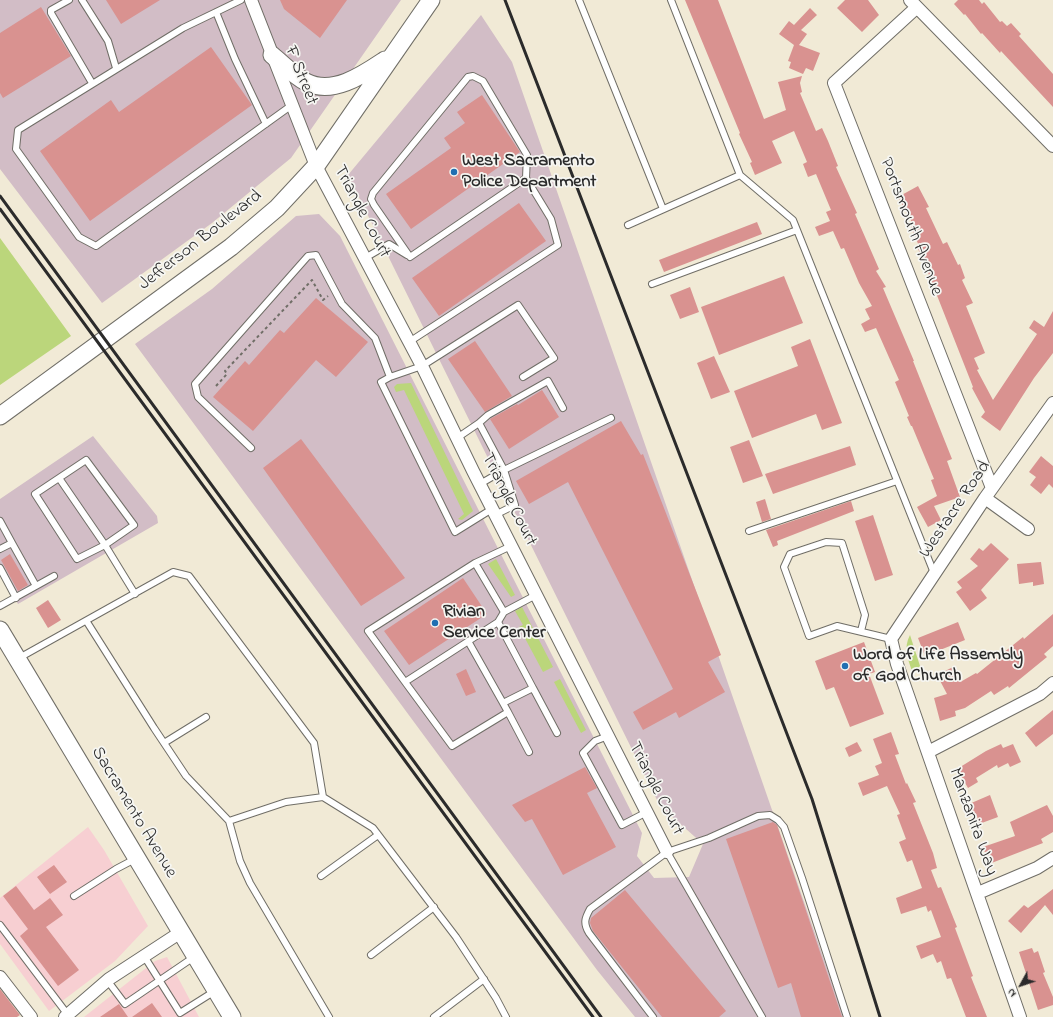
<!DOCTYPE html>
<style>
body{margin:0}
#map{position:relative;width:1053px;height:1017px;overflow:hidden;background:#f1ead6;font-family:"Indie Flower",sans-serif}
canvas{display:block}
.north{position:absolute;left:1001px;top:965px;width:40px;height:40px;-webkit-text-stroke:3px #f6f6f2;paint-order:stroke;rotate:230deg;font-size:11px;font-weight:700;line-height:16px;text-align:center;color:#2b2b2b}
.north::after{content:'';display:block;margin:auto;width:14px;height:18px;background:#2b2b2b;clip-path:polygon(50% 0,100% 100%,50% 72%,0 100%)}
</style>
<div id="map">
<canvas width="1053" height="1017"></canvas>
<div class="north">N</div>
</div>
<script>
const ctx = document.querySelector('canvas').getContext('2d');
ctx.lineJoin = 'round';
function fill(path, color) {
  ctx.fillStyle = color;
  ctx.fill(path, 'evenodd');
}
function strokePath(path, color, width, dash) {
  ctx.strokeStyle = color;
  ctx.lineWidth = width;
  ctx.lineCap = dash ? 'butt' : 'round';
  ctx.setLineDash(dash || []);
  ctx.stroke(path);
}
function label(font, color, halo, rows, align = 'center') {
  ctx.font = font + ' "Indie Flower",sans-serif';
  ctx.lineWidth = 3.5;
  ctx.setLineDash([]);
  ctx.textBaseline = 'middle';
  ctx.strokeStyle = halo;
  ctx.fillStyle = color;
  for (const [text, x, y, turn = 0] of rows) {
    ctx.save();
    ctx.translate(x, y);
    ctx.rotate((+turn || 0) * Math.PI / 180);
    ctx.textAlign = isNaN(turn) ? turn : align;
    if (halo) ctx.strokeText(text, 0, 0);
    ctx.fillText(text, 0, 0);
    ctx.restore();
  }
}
fill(new Path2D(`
 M88 827 104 850 148 926 115 961 49 1011 0 944V898Z
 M167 957 199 1017H84L155 961Z`), '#f7cfd2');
fill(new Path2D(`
 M0 0H401L291 158 212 223 102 303 0 169Z
 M481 15 512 62 844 1017H635L597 970 135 344 212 289 296 216 319 214 340 236 642 833 637 856 654 878 689 877 703 844 660 806 348 175Z
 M93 436 157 516 158 523 18 604 0 571V499Z`), '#d2bdc6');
fill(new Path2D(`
 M0 238 71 336 0 385Z
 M411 383 473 511 462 520 458 519 464 514 404 390 396 392 394 387 397 384Z
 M496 559 515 595 511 597 488 564Z
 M522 607 553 667 543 672 519 627 523 625 515 611Z
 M910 635 921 669 912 671C908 659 903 648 910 635Z
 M560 679 586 730 581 733 554 682Z`), '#bbd67b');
fill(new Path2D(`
 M106 0H160L121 24Z
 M280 0H347L320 38 284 9Z
 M685 0H718L764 119 786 110 778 82 802 76 800 83 802 92 800 93 816 131 822 128 828 141 838 166 836 167 857 213 855 214 879 269 876 271 886 287 883 288 914 361H913L952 459 947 461 960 497 934 506 941 520 928 527 917 507 937 496 931 480 934 479 912 426H911L907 417 909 416 895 382 899 380 876 328 865 332 861 324 870 319 865 309 872 306 859 283 844 248 841 249 833 231 819 236 815 227 830 221 826 212 831 210 816 174 808 177 803 164 807 162 794 131 772 141 782 163 755 175 750 163 752 162 739 134 740 133Z
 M845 0H868L879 15 862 32 837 8Z
 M958 0H979L982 4 984 2 1000 22 1002 21 1007 26 1011 23 1021 34 1019 36 1053 74V107L1001 51 1000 53 982 33 981 34 965 14 964 15 954 4Z
 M41 7 71 56 3 98 0 93V33Z
 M810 8 817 15 801 30 807 34 799 45 820 53 813 71 806 68 803 74 789 68 791 62 788 61 794 45 779 34 789 21 794 25Z
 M211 47 252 105 90 221 40 151 111 100 119 112Z
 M482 95 520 152 411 229 386 194 451 148 444 138 465 123 457 112Z
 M918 186 929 207 926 208 943 244 947 242 958 265 960 264 965 278 962 280 973 303 966 306 985 353 974 358 979 369 977 370 993 400 1037 334 1029 328 1034 320 1044 327 1053 311V353L1034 378 1000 431 981 417 985 412 972 388 973 387 927 270 928 269 917 247 919 246 911 227 914 226 898 197Z
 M519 203 546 241 439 316 412 278Z
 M757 222 762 234 664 272 659 260Z
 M784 276 803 323 719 355 701 307Z
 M690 287 699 312 680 319 670 295Z
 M316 298 368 342 336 377 316 360 253 431 213 397 245 361 249 365 280 330 284 333Z
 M810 339 842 423 822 430 816 414 752 438 734 391 798 366 791 347Z
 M475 341 512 396 485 412 448 359Z
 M714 356 730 392 711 399 697 363Z
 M542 390 559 417 509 449 490 419 517 404 518 405Z
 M621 421 641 455 643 454 721 655 708 662 725 692 679 718 676 712 643 730 633 712 673 689 568 482 529 504 516 481Z
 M301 439 405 578 361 606 263 468Z
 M749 440 763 476 743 483 730 447Z
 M850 446 856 465 773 494 765 474Z
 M1041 456 1053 466V488L1049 484 1041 494 1030 485 1036 477 1029 472Z
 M765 499 771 519 762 522 756 502Z
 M851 501 854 511 777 541 778 545 773 547 766 530Z
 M873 515 893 575 875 581 855 521Z
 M991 543 1009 559 981 590 987 598 970 611 956 592 962 588 957 582 978 566 970 559 979 548 983 551Z
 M10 554 28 585 18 591 1 560Z
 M1041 562 1044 584 1033 586V582L1019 584 1017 564Z
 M463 578 487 614 409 665 384 631Z
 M48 600 61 620 48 628 36 608Z
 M1053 614V646L1044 654 1047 657 1009 688 1008 686 994 695 991 691 965 708 955 711 956 716 940 721 934 698 947 694 937 675 955 666 962 681 976 673 977 674 1023 637 1024 639Z
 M958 622 965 640 925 656 918 638Z
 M864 642 875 672 869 674 884 714 850 727 834 687 826 690 815 661Z
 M466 669 476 692 466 696 456 674Z
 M1053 710V734L1036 747 1025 733Z
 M891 732 899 754 895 755 906 784 907 783 916 802 913 803 933 853 937 868 931 870 938 888 941 887 957 927 955 928 973 976 971 977 987 1017H966L951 978 947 979 941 961 937 963 933 954 921 959 916 946 941 937 931 910 928 912 926 906 901 914 896 898 922 888 912 860 907 862 899 842 906 839 897 815 900 814 887 786 863 796 858 783 879 775 875 766 882 763 873 739Z
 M857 742 862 751 849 757 845 748Z
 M1001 744 1003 748 1013 744 1021 762 1010 767 1008 763 998 768 997 765 976 778 978 782 968 788 957 769 986 751Z
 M585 767 597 788 587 793 616 847 563 875 532 819 525 822 512 805Z
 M990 795 998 817 979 824 977 816 974 817 969 804Z
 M1047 805 1053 816V832L1041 839 1043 843 989 864 983 847 1015 836 1010 822Z
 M773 822 777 825 842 1017H801L791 983 778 988 726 839Z
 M54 865 67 882 50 894 37 877Z
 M16 886 34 910 50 898 63 915 46 927 79 970 58 986 20 936 28 929 3 896Z
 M1053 889V915L1045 905 1021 933 1008 921 1024 905 1028 908Z
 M625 890 726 1011 719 1017H662L593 931 590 923 591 918Z
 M1032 948 1034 953 1038 951 1045 972 1043 973 1053 997V1005L1038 1010 1019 952Z
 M0 989 20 1015 17 1017H0Z
 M152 1003 162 1017H132Z
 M119 1004 128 1017H100Z`), '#d99290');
const service = new Path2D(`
 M69 0 51 10V13L92 83
 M82 0 108 41 116 68
 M241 0 183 28 18 130 16 149 79 237 96 246 292 105
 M579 0 663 209
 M671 0 740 175
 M216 12 235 59 266 124
 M628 225 740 175 793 220 934 573
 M410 257 374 205 371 199 373 193 468 77 473 76 483 81 527 155 526 178
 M365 258 389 244 407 255
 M652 284 797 230
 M409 342 558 245 551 219 526 178 410 257
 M390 377 381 382 455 532 492 509
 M479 423 488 415 548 381 563 408
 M457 438 479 423 504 470 480 484
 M251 448 198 397 195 384 308 256 316 255 342 304 375 338 390 377 422 366 518 305 554 358 523 377
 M59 478 105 545 77 559 35 494 86 460 134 525 105 545 135 594
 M495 515 515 505 504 470 611 418
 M0 521 12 543
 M749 531 897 481
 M511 546 475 563 368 631 405 682 498 622 504 612 536 595
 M0 549 12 543 36 586
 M475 563 504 612
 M0 568 16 598
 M0 606 54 576
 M87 622 154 728 186 776 229 821 240 861 250 883 329 1017
 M861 631 865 615 842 543 826 542 790 554 784 567 809 636 837 626 891 639
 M468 641 503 703
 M19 658 173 572 189 576 314 743 323 797
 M405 682 452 746 508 712 503 703 533 688 498 622
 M533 688 557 733
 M508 712 529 752
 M608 736 595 741 583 753 622 825 647 812
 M164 743 206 717
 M229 821 286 802 323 797 373 828 456 937 496 998 506 1017
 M667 852 762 1017
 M321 876 378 835
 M74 896 116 869 135 859
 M0 925 68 1015
 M371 955 434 907
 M144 956 180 1013 215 991
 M107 980 125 1004 194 957
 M434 1017 484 979
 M653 1017 589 933C583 923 585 918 590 909L667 852 709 838 758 816 770 815 778 820 784 827 802 878 847 1017`);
const minor = new Path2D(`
 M251 0 316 166 422 366 473 471 667 852
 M910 0 1053 146
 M916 8 834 83 992 488
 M985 498 1028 529
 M928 752 1040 694 1053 683
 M978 893 1037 868 1053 858
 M0 977 31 1017
 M65 1017 109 979 181 932
 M1020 1017 897 664 891 639 985 498 1053 403`);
const secondary = new Path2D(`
 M272 55C283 64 294 76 306 82 333 96 364 74 385 60
 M0 416 231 247 277 208 316 166 431 0
 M0 630 232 1017`);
strokePath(service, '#706e67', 8);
strokePath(minor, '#706e67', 14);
strokePath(secondary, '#706e67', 19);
strokePath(new Path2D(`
 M216 386 227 374 225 371 312 280 323 300 328 296`), '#706e67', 2, [3, 3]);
strokePath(service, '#fff', 6);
strokePath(minor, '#fff', 12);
strokePath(secondary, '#fff', 17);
strokePath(new Path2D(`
 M505 0 812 799 880 1017
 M0 196 601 1017
 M0 209 593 1017`), '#2b2b2b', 3);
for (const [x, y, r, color] of [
 [454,172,4,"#1f6fb2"],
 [435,623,4,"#1f6fb2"],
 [845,666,4,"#1f6fb2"]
]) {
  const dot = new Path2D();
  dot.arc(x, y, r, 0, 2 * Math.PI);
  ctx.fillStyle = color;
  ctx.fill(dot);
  strokePath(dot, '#f6f6f2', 1.5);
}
label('18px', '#2b2b2b', '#f6f6f2', [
 ["F Street",300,76,68],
 ["Triangle Court",361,212,62],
 ["Portsmouth Avenue",910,227,69],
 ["Jefferson Boulevard",201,241,-38],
 ["Triangle Court",508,500,63],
 ["Westacre Road",956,510,-56],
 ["Triangle Court",655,789,63],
 ["Sacramento Avenue",133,813,59],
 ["Manzanita Way",972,822,70]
]);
label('bold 18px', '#2b2b2b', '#f6f6f2', [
 ["West Sacramento",462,162],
 ["Police Department",462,183],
 ["Rivian",443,613],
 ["Service Center",443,634],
 ["Word of Life Assembly",853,656],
 ["of God Church",853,677]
], 'left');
</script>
